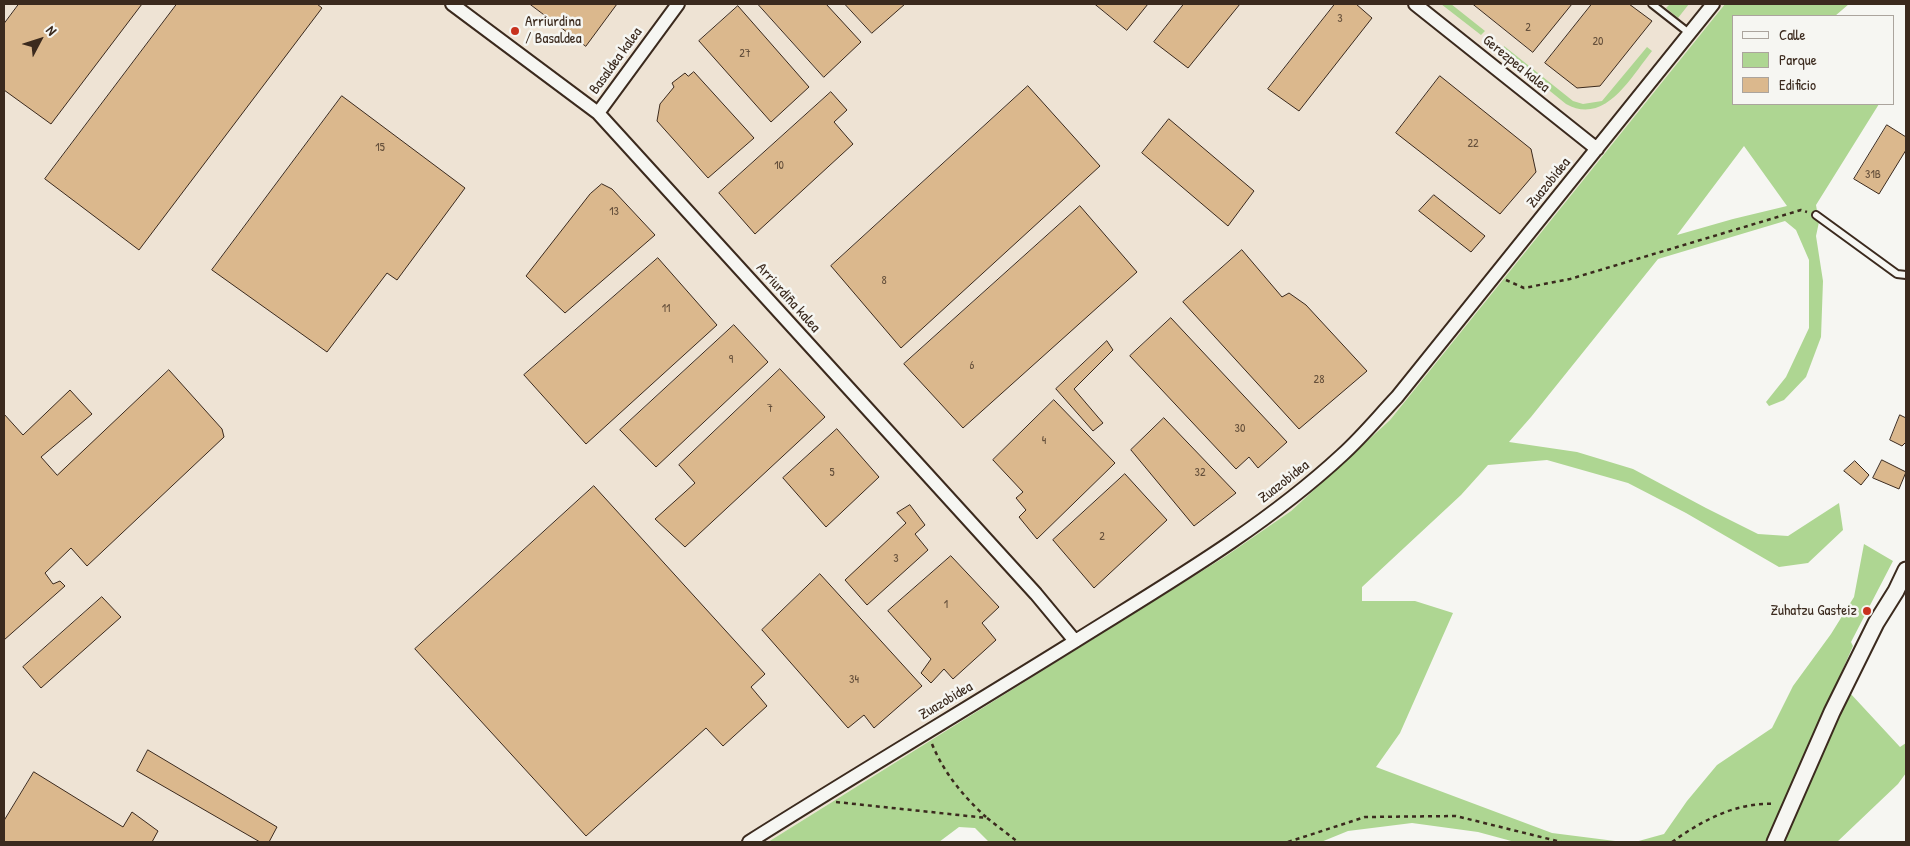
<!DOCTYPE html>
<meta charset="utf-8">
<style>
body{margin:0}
#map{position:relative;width:1910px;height:846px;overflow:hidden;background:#f6f6f2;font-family:"Patrick Hand",sans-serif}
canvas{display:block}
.frame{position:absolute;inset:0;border:5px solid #3b2a1e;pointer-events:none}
.legend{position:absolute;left:1732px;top:15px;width:162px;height:90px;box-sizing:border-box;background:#f6f6f2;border:1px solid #aba49d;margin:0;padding:6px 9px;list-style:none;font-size:15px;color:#3b2a1e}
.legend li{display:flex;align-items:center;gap:10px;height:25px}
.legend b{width:25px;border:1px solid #aba49d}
.north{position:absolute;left:15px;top:15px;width:50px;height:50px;-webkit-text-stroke:4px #f6f6f2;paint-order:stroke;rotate:50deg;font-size:14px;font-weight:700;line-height:20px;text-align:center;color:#3b2a1e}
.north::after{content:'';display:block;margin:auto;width:18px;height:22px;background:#3b2a1e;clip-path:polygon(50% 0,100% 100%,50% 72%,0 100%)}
</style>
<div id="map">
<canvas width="1910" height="846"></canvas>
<div class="frame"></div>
<ul class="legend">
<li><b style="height:6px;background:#f6f6f2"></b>Calle</li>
<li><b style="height:14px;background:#aed692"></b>Parque</li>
<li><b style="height:14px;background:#dbb88d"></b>Edificio</li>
</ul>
<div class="north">N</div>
</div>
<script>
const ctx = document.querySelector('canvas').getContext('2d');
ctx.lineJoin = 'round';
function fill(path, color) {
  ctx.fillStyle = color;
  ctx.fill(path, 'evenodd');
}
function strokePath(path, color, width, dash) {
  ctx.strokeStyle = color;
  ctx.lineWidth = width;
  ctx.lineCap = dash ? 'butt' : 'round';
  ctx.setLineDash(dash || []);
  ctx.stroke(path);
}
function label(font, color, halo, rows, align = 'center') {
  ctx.font = font + ' "Patrick Hand",sans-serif';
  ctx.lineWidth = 5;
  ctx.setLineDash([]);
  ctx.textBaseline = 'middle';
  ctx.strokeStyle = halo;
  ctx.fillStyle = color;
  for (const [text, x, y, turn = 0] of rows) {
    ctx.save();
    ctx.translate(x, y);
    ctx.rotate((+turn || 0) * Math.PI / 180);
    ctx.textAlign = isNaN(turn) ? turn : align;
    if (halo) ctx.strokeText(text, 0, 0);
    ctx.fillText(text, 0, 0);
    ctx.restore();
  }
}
fill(new Path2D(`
 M4 4H1725L1390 420 1291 511 1226 556 768 842H4Z`), '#eee3d4');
fill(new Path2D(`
 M1441 4H1451L1485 31 1481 35Z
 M1670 4H1689L1678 18 1666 8Z
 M1725 4H1849L1835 16H1734V104H1879L1816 205 1819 222 1816 236 1823 281 1821 337 1806 377 1784 400 1769 406 1766 402 1786 377 1809 328V260L1796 230 1785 221 1658 259 1531 417 1509 442 1577 452 1633 469 1706 508 1758 534 1788 536 1839 503 1843 530 1808 563 1779 567 1686 513 1628 483 1547 460 1488 465 1461 495 1362 587V601H1415L1453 613 1400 733 1376 767 1552 833 1623 842H1515L1478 832 1412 823 1348 831 1321 842H989L975 828 959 827 939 842H768L1226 556 1291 511 1390 420ZM1744 146 1787 206 1733 219 1677 235Z
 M1504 46 1573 101 1583 104 1602 101 1647 47 1652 51C1631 77 1605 126 1566 104L1503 53Z
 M1864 544 1893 561 1851 642 1853 646 1767 842H1635L1664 834 1687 801 1717 765 1772 728 1793 686 1831 634 1854 597Z
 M1850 693 1900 747 1906 743V773L1898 784 1837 842H1784Z`), '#aed692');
const building = new Path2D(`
 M19 4H142L51 124 4 90V24Z
 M177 4H317L322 8 139 250 45 179Z
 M530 4H617L586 46Z
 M758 4H826L861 42 824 77Z
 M845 4H905L872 33Z
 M1095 4H1148L1127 30Z
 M1184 4H1240L1188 68 1154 42Z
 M1335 4H1356L1372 18 1299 111 1268 89Z
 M1473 4H1572L1533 52Z
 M1592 4H1629L1652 21 1600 86 1577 88 1545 63Z
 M738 6 809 87 771 122 699 41Z
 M694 72 754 138 708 178 657 121 660 104 674 87 672 83 685 73 688 76Z
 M1440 76 1531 149 1536 172 1500 214 1396 133Z
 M1028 86 1100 166 901 348 831 266Z
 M831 92 847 110 834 122 853 144 755 234 719 193Z
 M342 96 465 188 397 280 387 273 327 352 212 270Z
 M1169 119 1254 191 1228 226 1142 153Z
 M1887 125 1906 137V150L1879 194 1854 179Z
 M602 184 612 189 655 235 565 313 526 276 590 194Z
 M1434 195 1485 236 1471 252 1419 211Z
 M1080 206 1137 272 963 428 904 364Z
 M1242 250 1282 297 1289 293 1306 305 1367 371 1299 429 1183 302Z
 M658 258 717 325 586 444 524 375Z
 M1171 318 1287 442 1258 468 1249 457 1236 469 1130 356Z
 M734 325 768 362 656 467 620 430Z
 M1107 341 1113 350 1074 389 1103 423 1093 431 1056 389Z
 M780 369 825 417 685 547 655 519 695 483 679 465Z
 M169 370 222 429 224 437 87 566 71 548 45 573 53 584 60 581 65 586 4 640V414L23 435 70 390 92 414 41 457 57 475Z
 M1054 400 1115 463 1037 539 1019 517 1026 510 1016 498 1023 492 993 460Z
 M1900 415 1906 418V442L1902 446 1890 440Z
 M1164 418 1236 493 1194 526 1131 450Z
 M837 429 879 477 826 527 783 478Z
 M1882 460 1906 472 1899 489 1873 478Z
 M1855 461 1869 475 1861 485 1844 471Z
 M1125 474 1167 520 1094 588 1053 540Z
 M594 486 765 674 751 687 767 706 723 746 706 728 586 836 415 649Z
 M910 505 925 525 915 534 928 550 867 605 845 580 906 523 897 513Z
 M951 556 999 607 982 623 996 640 953 679 944 669 931 683 921 673 931 659 888 611Z
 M820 574 922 686 874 728 864 715 848 728 762 630Z
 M102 597 121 617 41 688 23 667Z
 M148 750 277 827 269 842H260L137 771Z
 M34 772 123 827 132 812 158 831 152 842H4V821Z`);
fill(building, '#dbb88d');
strokePath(building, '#3b2a1e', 1);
const service = new Path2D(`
 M1652 4 1689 33
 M1816 215 1897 274 1906 275`);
const minor = new Path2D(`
 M452 4 598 113 1036 594 1075 641
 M1415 4 1597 149
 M598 113 678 4
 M749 842C855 775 963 711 1069 645 1163 586 1261 530 1342 455 1362 437 1379 416 1397 397L1713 4`);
const tertiary = new Path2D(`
 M1775 842 1832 712 1876 623 1896 591 1906 570`);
strokePath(service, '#3b2a1e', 10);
strokePath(minor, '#3b2a1e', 16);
strokePath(tertiary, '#3b2a1e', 19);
strokePath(new Path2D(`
 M1506 280 1524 288 1570 279 1801 210 1807 212
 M932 744C944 773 963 796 986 817
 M836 802 987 818 1018 842
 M1288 842 1365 817 1456 816 1561 842
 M1672 842C1703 820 1736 802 1775 804`), '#3b2a1e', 2.5, [4, 4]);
strokePath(service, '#f6f6f2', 6);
strokePath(minor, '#f6f6f2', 12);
strokePath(tertiary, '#f6f6f2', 15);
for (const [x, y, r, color] of [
 [515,31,5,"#c8321e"],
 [1867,611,5,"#c8321e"]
]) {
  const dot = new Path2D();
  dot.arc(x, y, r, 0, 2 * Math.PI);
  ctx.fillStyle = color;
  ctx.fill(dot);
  strokePath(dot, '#f6f6f2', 2);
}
label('12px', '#634e3a', null, [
 ["3",1340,19],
 ["2",1528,28],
 ["20",1598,42],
 ["27",745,54],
 ["22",1473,144],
 ["15",380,148],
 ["10",779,166],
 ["31B",1873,175],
 ["13",614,212],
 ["8",884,281],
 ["11",666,309],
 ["9",731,360],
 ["6",972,366],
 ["28",1319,380],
 ["7",770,409],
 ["30",1240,429],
 ["4",1044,441],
 ["5",832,473],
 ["32",1200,473],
 ["2",1102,537],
 ["3",896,559],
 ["1",946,605],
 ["34",854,680]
]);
label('15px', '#3b2a1e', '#f6f6f2', [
 ["Arriurdina",525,22],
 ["/ Basaldea",525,39],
 ["Zuhatzu Gasteiz",1857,611,"right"]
], 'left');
label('15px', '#3b2a1e', '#f6f6f2', [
 ["Basaldea kalea",616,61,-54],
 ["Gerezpea kalea",1516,64,39],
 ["Zuazobidea",1549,183,-51],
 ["Arriurdiña kalea",788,298,48],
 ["Zuazobidea",1284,482,-38],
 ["Zuazobidea",946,701,-31]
]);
</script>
